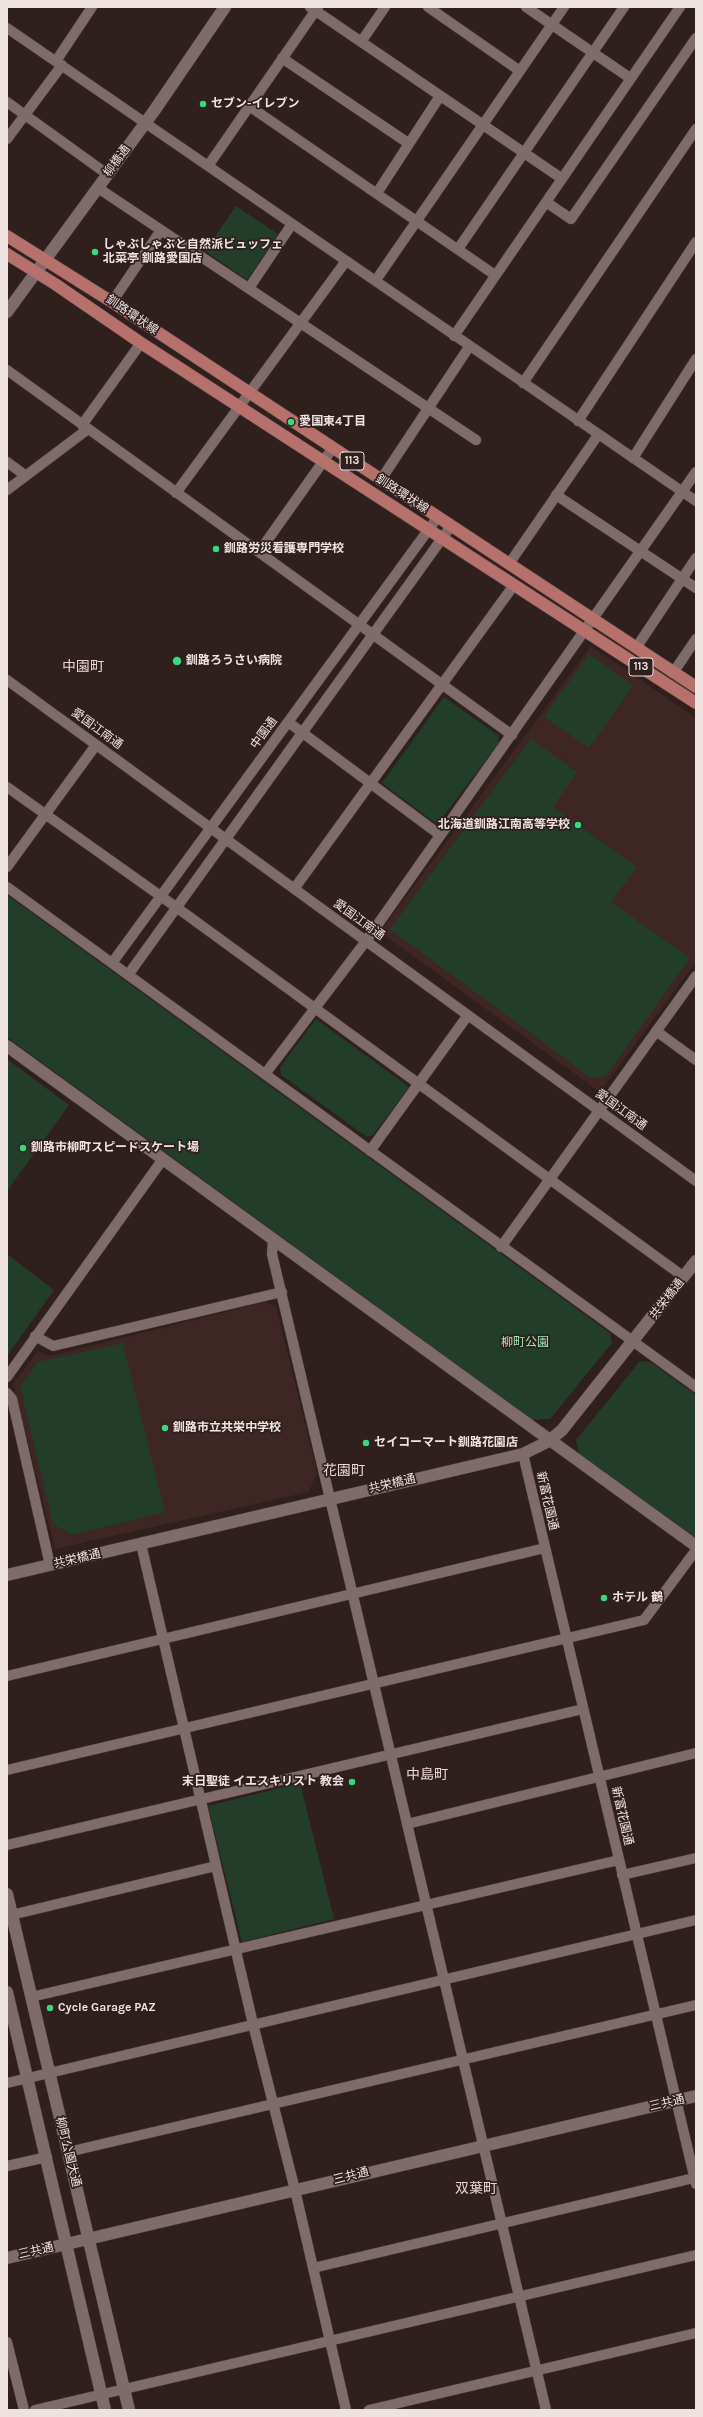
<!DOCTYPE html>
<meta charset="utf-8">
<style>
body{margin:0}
#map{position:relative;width:703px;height:2417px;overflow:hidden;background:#2f1f1d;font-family:Karla,sans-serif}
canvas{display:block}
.frame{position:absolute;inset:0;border:8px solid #efe3e2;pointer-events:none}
</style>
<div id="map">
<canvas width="703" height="2417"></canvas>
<div class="frame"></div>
</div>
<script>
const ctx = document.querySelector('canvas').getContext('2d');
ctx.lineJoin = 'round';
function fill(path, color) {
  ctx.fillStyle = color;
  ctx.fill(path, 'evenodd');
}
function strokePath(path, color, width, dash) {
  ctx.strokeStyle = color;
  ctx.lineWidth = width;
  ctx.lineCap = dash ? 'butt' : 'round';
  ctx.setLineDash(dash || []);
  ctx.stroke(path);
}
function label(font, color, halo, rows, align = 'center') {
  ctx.font = font + ' Karla,"Noto Sans JP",sans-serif';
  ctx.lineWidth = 3.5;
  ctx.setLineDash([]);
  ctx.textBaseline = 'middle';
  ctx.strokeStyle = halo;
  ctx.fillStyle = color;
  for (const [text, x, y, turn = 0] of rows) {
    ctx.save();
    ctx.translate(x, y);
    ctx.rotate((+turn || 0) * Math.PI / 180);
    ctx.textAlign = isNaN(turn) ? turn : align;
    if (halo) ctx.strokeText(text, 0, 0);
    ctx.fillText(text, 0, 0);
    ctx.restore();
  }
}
fill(new Path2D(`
 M591 646 696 718V962L600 1092 380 932Z
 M265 1302 276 1307 317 1472 309 1492 55 1549 13 1384 38 1351 50 1356Z`), '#3d2624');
fill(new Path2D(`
 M236 206 278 234 247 280 205 251Z
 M589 654 633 686 589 748 544 717Z
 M444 697 499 736 498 744 439 822H434L382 783Z
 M531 739 577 772 553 807 637 867 611 902 690 958 606 1076 591 1078 390 929Z
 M7 895 610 1333 612 1343 550 1419 533 1420 7 1037Z
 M316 1019 409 1087 373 1135 367 1137 281 1075 280 1067Z
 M7 1059 69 1105 7 1191Z
 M7 1254 54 1290 7 1356Z
 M123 1343 165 1512 72 1535 53 1524 20 1386 38 1362Z
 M640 1361 650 1362 696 1395V1538L579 1453 576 1440Z
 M300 1783 334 1919 242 1942 208 1806Z`), '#233d2b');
const minor = new Path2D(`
 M310 7 561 178
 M428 7 520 71
 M526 7 630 78
 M7 28 696 501
 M361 42 385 7
 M282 58 408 143
 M56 61 92 7
 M7 102 107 174
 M249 106 495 275
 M7 139 62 65
 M208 166 318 7
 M98 188 476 440
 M377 193 440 96
 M546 202 571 219 696 38
 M458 249 624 7
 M376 280 564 7
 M249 288 292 224
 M112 302 161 230
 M454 336 680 7
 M7 370 512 735
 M523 383 696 129
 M578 421 696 242
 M82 425 141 343
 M633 458 696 359
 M7 462 26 476
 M380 481 469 347
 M7 490 88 429
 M176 493 346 261
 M556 495 696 588
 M259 552 332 449
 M509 564 598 435
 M636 648 696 558
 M673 673 696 639
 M7 680 696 1181
 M288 722 440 835
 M7 787 176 907 684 1277
 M7 867 96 745
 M7 887 696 1387
 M294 889 514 585
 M112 963 437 518
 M128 975 451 526
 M656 1031 696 1060
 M265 1074 366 941 696 472
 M370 1151 468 1015
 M273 1240 272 1254 546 2410
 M501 1247 696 976
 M35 1336 53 1346 282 1292
 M7 1377 163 1159
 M7 1393 12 1399 50 1565
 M523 1454 696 2184
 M141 1544 253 2024 295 2190 346 2410
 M7 1676 545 1548
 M7 1770 644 1620 696 1550
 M407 1824 696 1753
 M7 1845 583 1709
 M622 1875 696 1858
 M7 1916 216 1866
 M31 1997 619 1860
 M7 2083 696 1920
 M68 2152 696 2005
 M7 2166 47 2157
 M313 2268 694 2178
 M7 2342 24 2410
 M35 2410 696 2255
 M369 2410 696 2333`);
const tertiary = new Path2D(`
 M7 312 154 111 225 7
 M7 1046 696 1546
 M7 1575 523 1454 549 1441 562 1430 696 1261
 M7 1894 129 2410
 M7 1992 105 2410
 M7 2258 696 2096`);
const primary = new Path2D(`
 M7 236 112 302 696 687
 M7 254 55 284 141 343 696 703`);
strokePath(minor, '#4a3d3c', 11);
strokePath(tertiary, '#4a3d3c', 13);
strokePath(primary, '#4a3d3c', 13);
strokePath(minor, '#7f6c6a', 10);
strokePath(tertiary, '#7f6c6a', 12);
strokePath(primary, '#b6716c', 12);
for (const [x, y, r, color] of [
 [203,104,4,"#38d880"],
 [95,252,4,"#38d880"],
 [291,422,4,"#38d880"],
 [216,549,4,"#38d880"],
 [177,661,5,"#38d880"],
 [578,825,4,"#38d880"],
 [23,1148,4,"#38d880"],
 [165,1428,4,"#38d880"],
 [366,1443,4,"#38d880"],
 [604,1598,4,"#38d880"],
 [352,1782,4,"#38d880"],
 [50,2008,4,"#38d880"]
]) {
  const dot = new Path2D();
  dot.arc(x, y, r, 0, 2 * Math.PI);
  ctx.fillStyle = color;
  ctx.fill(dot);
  strokePath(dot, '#2f1f1d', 1.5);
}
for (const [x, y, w] of [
 [352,461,24],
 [641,667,24]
]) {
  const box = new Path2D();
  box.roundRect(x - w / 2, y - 9, w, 18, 3);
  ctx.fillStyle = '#2f1f1d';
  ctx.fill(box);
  strokePath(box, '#efe3e2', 1);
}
label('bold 11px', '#efe3e2', null, [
 ["113",352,461],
 ["113",641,667]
]);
label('bold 12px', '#efe3e2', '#2f1f1d', [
 ["セブン-イレブン",211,104],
 ["しゃぶしゃぶと自然派ビュッフェ",103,245],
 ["北菜亭 釧路愛国店",103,259],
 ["愛国東4丁目",299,422],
 ["釧路労災看護専門学校",224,549],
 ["釧路ろうさい病院",186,661],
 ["北海道釧路江南高等学校",570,825,"right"],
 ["釧路市柳町スピードスケート場",31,1148],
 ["釧路市立共栄中学校",173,1428],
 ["セイコーマート釧路花園店",374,1443],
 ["ホテル 鶴",612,1598],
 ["末日聖徒 イエスキリスト 教会",344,1782,"right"],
 ["Cycle Garage PAZ",58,2008]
], 'left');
label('12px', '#efe3e2', '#2f1f1d', [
 ["柳橋通",117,161,-54],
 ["釧路環状線",132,315,34],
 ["釧路環状線",402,494,33],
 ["愛国江南通",97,729,36],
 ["中園通",264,733,-54],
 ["愛国江南通",359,920,36],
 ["愛国江南通",621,1110,36],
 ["共栄橋通",667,1299,-52],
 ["共栄橋通",392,1484,-13],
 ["新富花園通",547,1501,77],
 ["共栄橋通",77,1559,-13],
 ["新富花園通",622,1816,77],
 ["三共通",667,2103,-13],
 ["柳町公園大通",68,2152,76],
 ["三共通",351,2176,-14],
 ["三共通",36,2251,-13]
]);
label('12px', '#a2ebb8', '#2f1f1d', [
 ["柳町公園",525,1343]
]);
label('14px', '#ecd6d4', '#2f1f1d', [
 ["中園町",83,667],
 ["花園町",344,1471],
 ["中島町",427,1775],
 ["双葉町",476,2189]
]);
</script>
